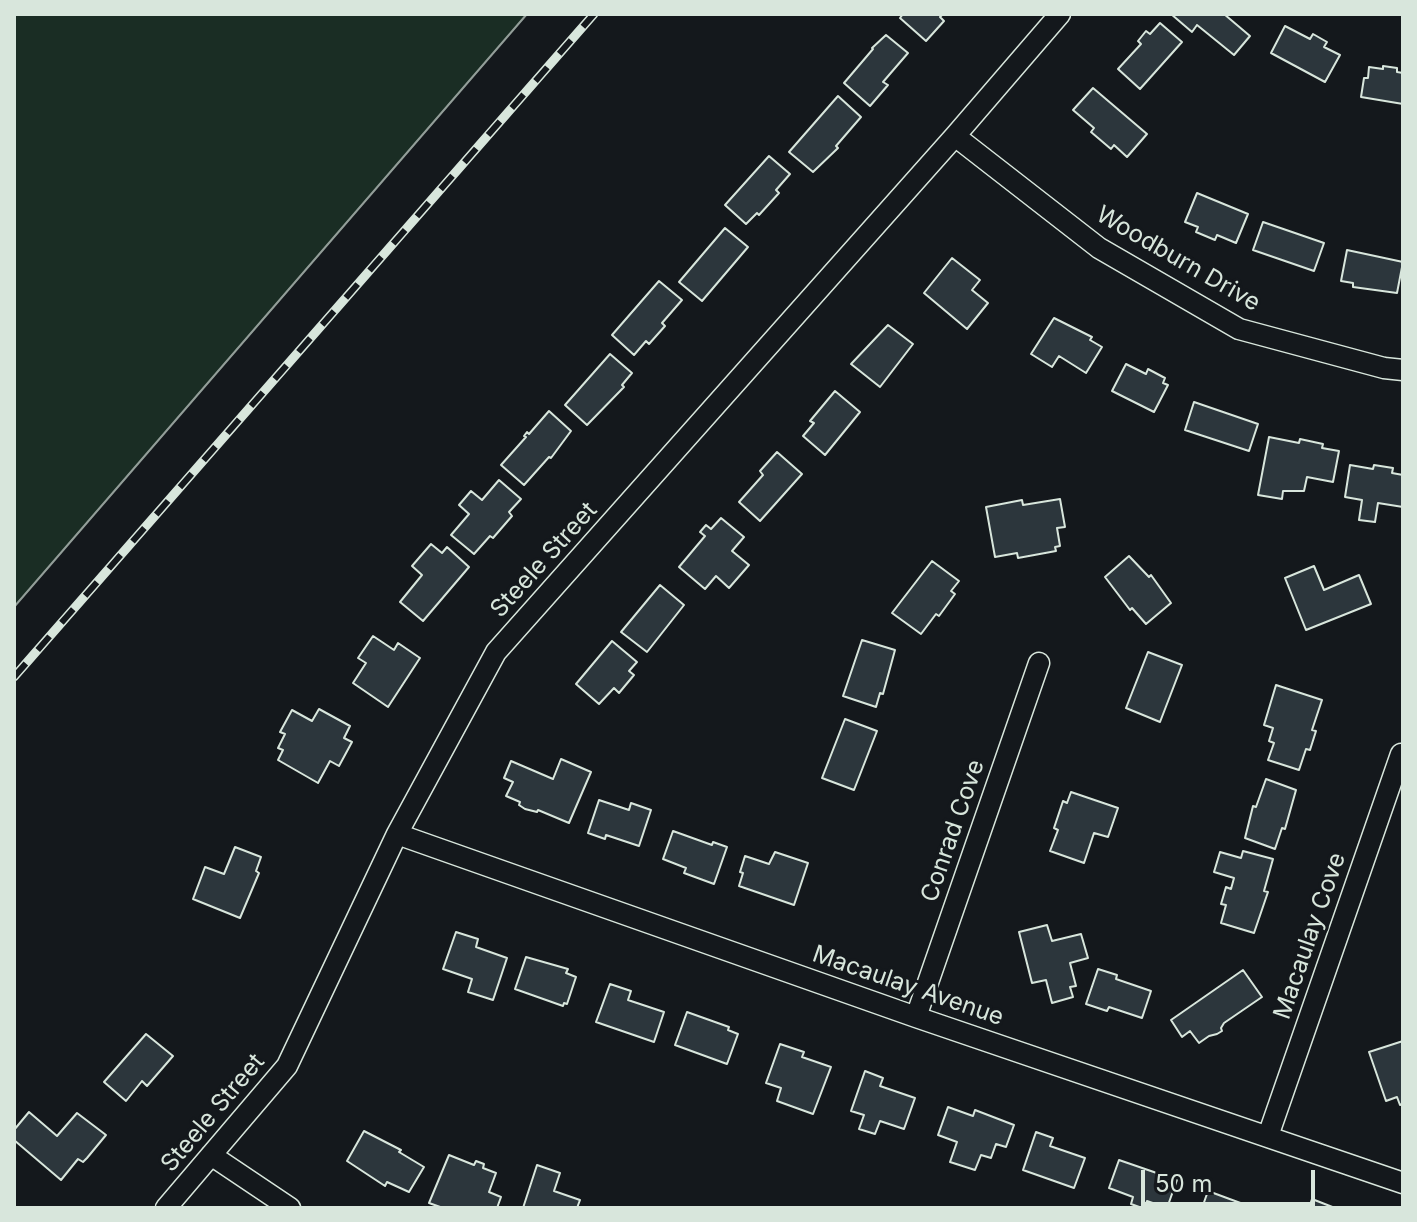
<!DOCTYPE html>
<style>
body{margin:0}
#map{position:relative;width:1417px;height:1222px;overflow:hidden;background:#14181c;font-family:Inter,sans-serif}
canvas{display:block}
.frame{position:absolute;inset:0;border:16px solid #d8e6dc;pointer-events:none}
.scale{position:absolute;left:1141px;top:1170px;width:174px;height:36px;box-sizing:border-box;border:4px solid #d8e6dc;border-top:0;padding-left:10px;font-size:24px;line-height:28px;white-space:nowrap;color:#d8e6dc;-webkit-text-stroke:6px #14181c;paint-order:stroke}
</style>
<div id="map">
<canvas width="1417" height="1222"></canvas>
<div class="frame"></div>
<div class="scale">50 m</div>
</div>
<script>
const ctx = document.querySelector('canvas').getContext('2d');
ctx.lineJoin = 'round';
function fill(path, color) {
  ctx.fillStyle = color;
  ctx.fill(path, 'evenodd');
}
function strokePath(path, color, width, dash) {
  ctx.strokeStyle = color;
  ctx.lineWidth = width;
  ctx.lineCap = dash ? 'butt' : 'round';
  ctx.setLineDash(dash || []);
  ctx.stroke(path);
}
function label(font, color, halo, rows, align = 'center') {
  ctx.font = font + ' Inter,sans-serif';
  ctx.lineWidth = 6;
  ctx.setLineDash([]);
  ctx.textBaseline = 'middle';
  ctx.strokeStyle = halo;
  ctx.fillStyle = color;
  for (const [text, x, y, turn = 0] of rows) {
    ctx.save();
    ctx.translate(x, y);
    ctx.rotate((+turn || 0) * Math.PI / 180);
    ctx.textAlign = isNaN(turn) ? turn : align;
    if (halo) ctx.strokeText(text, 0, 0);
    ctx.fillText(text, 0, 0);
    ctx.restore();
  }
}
const green = new Path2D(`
 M14 14H527L14 607Z`);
fill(green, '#1a2d24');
strokePath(green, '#939e99', 2);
const building = new Path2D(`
 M903 14H943L940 17 944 21 926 41 900 18Z
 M1171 14H1224L1250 36 1234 55 1197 25 1192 32Z
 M1160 23 1182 42 1140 89 1118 69 1141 44 1138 41 1146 31 1150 34Z
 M1285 26 1310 39 1313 34 1327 42 1324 47 1340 55 1325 82 1271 53Z
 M886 35 908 53 883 82 888 85 870 106 844 83 873 49 872 48Z
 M1383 66 1397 68V72L1403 73V104L1361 97 1364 78H1368L1369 67 1383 69Z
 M1093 88 1147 134 1127 157 1114 145 1111 149 1091 132 1094 128 1073 110Z
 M838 96 861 117 836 146 838 148 813 172 789 152Z
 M769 156 790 174 776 190 779 193 759 215 757 213 746 224 725 205Z
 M1197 193 1248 214 1236 243 1217 235 1215 240 1196 232 1198 227 1185 222Z
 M1263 222 1324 243 1314 271 1253 250Z
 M725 228 748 247 702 301 679 282Z
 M1347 250 1403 262 1397 293 1353 287V283L1341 281Z
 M952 258 980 280 972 290 988 303 967 329 924 293Z
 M659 281 682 300 662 323 665 326 649 344 646 341 634 355 612 335Z
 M1054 318 1092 337 1090 340 1102 347 1086 373 1059 356 1052 367 1031 354Z
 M888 325 913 344 880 387 851 364Z
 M610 354 632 373 622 385 624 387 587 425 565 405Z
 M1126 364 1146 374 1148 369 1165 378 1163 383 1168 385 1154 412 1112 391Z
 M835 391 860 412 825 455 803 436 814 423 810 421Z
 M1194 402 1258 424 1249 451 1185 430Z
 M549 411 571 431 551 458 549 457 524 485 501 465 526 437 524 436 527 432 529 434Z
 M1269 437 1299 443 1300 439 1323 444 1322 448 1339 451 1333 482 1307 477 1304 491H1283L1282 499 1258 495Z
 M777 452 802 474 760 521 739 502 763 475 760 471Z
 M1350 465 1373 469 1374 465 1393 468 1392 473 1403 475V507L1378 503 1375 522 1359 520 1362 500 1345 497Z
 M499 480 521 499 509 512 512 516 493 538 490 536 474 554 451 535 469 514 459 505 471 491 482 500Z
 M1060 499 1065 527 1057 528 1060 546 1055 547 1056 551 1018 558 1017 553 995 557 986 507 1022 500 1023 505Z
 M721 518 744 537 732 551 749 565 729 588 716 576 705 589 679 567 705 536 700 532 706 525 711 529Z
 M431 544 442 553 447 547 469 567 423 621 400 602 422 575 412 566Z
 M1129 556 1149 577 1151 575 1171 603 1146 624 1132 608 1130 610 1105 577Z
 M932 561 959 581 951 591 955 594 939 616 936 614 921 634 892 613Z
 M1314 566 1324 590 1359 575 1371 604 1306 630 1285 578Z
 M660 585 684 605 647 652 621 632Z
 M373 636 394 650 398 643 420 658 388 707 353 683 366 663 358 658Z
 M862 640 895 650 883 694 880 693 876 707 843 696Z
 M612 641 637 662 629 671 634 675 619 693 614 688 599 704 576 684Z
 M1148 652 1182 665 1160 722 1126 708Z
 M1276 685 1322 700 1312 730 1316 731 1310 750 1306 749 1299 770 1268 760 1274 743 1269 741 1273 728 1264 725Z
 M319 709 350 726 344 738 352 742 339 766 330 761 318 783 278 760 283 750 278 748 285 734 280 732 292 710 312 721Z
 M845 719 877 731 854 790 822 778Z
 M561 759 591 772 569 823 538 810 537 812 525 809 519 805 520 802 506 796 513 782 504 778 511 761 553 779Z
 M1266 779 1296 790 1285 829 1282 828 1275 849 1245 838 1253 806 1256 807Z
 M1071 792 1118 808 1108 837 1094 833 1084 863 1050 851 1058 830 1054 828 1063 801 1067 803Z
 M599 800 629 810 631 803 651 810 639 846 606 835 605 839 588 833Z
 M673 831 712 845 713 842 727 847 714 884 684 873 686 868 663 859Z
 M235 847 261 857 256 871 259 873 240 918 193 899 205 867 224 874Z
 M1243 851 1273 859 1264 891 1268 892 1254 933 1221 923 1226 905 1221 904 1226 887 1231 889 1234 878 1214 872 1220 852 1241 858Z
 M775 852 808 863 794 905 739 886 743 873 740 872 745 856 769 864Z
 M1047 925 1052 941 1081 934 1088 958 1070 963 1076 986 1070 987 1073 997 1052 1003 1046 980 1032 983 1019 932Z
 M456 932 478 939 476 947 507 958 493 1000 468 992 472 979 443 969Z
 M526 957 568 969 566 973 576 977 567 1004 564 1003 563 1006 515 989Z
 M1098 969 1117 975 1116 979 1151 991 1142 1018 1109 1007 1107 1011 1086 1004Z
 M1243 970 1262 997 1224 1023 1221 1028 1222 1031 1217 1034 1209 1036 1199 1043 1190 1031 1182 1037 1171 1020Z
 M610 984 631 991 628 1000 664 1012 654 1042 596 1022Z
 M687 1012 729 1027 728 1030 738 1034 727 1064 675 1045Z
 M146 1034 173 1056 147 1086 142 1081 126 1101 104 1082Z
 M1403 1041V1104L1400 1105 1397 1097 1386 1101 1369 1052Z
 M780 1044 804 1052 802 1057 831 1067 813 1114 777 1101 781 1088 766 1083Z
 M865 1071 883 1078 880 1086 915 1098 904 1129 880 1121 875 1134 859 1129 864 1115 851 1111Z
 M948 1107 973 1116 975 1110 1014 1125 1006 1147 996 1144 991 1158 981 1155 975 1170 950 1162 957 1142 938 1135Z
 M29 1112 57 1136 77 1113 106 1135 87 1158 83 1162 78 1159 61 1180 14 1140V1130Z
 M364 1131 401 1150 399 1152 424 1167 409 1192 387 1182 385 1186 347 1161Z
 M1036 1132 1053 1138 1050 1146 1085 1158 1074 1188 1023 1170Z
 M449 1155 474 1165 476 1161 484 1164 483 1168 496 1173 489 1192 501 1197 497 1208H443L429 1203Z
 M1119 1160 1177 1180 1167 1208 1147 1201 1145 1208H1142L1131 1204 1133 1197 1109 1188Z
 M537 1165 560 1173 554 1191 580 1200 577 1208H518H523Z
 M1208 1191 1254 1208H1202Z
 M1312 1199 1335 1208H1309Z`);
fill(building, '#2c363c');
strokePath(building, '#d8e6dc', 2);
const street = new Path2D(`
 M955 136 1099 248 1239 329 1384 368 1403 370
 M397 834 916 1017 1403 1183
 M916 1017 1039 663
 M1268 1136 1401 754
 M211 1155 290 1208
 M166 1208 287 1066 397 834 496 652 955 136 1060 14`);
strokePath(street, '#d8e6dc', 23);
strokePath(street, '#14181c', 20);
const rail = new Path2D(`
 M14 677 594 14`);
strokePath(rail, '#d8e6dc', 9);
strokePath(rail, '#14181c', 6, [18]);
label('24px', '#d8e6dc', '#14181c', [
 ["Woodburn Drive",1178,259,30],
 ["Steele Street",544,560,-48],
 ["Conrad Cove",953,831,-71],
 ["Macaulay Cove",1310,936,-71],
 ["Macaulay Avenue",908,986,19],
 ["Steele Street",213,1113,-50]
]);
</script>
